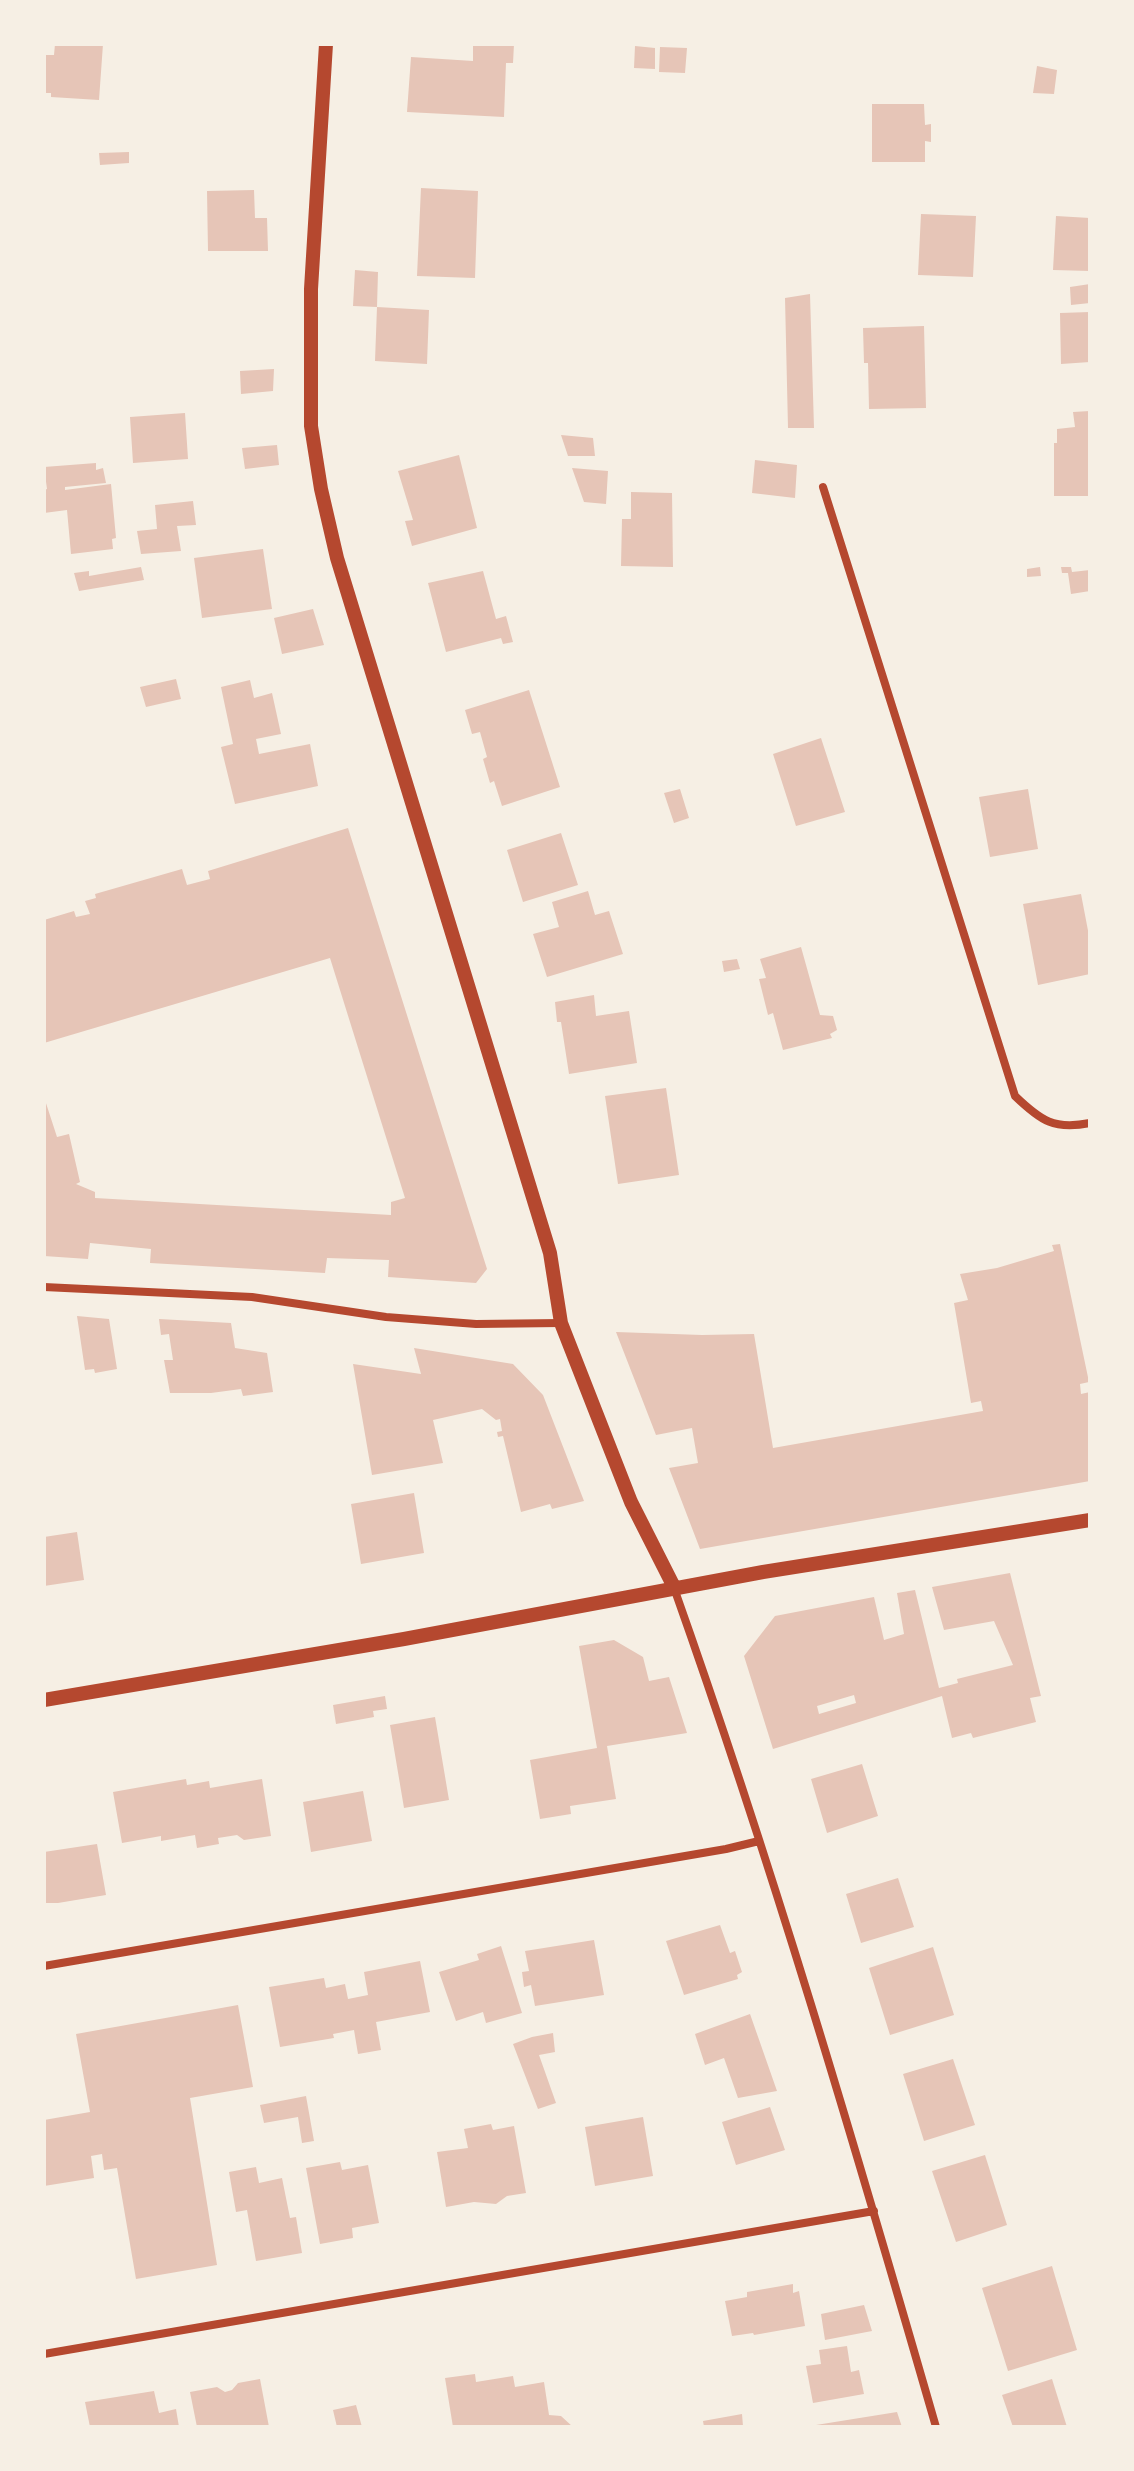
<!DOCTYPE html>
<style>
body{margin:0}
#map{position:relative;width:1134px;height:2471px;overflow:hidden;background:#f6efe4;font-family:"Source Serif 4",serif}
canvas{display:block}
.frame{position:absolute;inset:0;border:46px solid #f6efe4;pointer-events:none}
</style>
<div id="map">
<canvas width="1134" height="2471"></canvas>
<div class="frame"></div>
</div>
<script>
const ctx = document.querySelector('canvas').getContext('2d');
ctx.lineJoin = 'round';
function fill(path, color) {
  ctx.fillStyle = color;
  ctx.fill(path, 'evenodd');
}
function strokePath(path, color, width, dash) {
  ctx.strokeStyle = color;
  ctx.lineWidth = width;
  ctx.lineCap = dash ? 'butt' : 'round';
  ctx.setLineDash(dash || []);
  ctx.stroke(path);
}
fill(new Path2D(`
 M55 44H103L99 100 51 97V93H44V55H54Z
 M473 44H514L513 63H506L504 117 407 112 411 57 473 61Z
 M635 46 655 48V69L634 68Z
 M660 47 687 48 685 73 659 72Z
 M1037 66 1057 70 1054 94 1033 93Z
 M872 104H924L925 125 931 124V142L925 141V162H872Z
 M129 152V163L100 165 99 153Z
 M421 188 478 191 475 278 417 276Z
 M254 190 255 218H267L268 251H208L207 191Z
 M921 214 976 216 973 277 918 275Z
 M1056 216 1090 218V271L1053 270Z
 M355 270 378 272 377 307 429 310 427 364 375 361 377 307 353 306Z
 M1090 284V303L1071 305 1070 287Z
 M810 294 814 428H788L785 298Z
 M1090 312V362L1061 364 1060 313Z
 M924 326 926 408 869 409 868 363H864L863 328Z
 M274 369 273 391 241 394 240 371Z
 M1090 411V496H1054V443H1057V429L1075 427 1073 412Z
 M185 413 188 459 133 463 130 417Z
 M561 435 593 438 595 456H568Z
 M277 445 279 465 245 469 242 448Z
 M459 455 477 528 412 546 405 521 413 520 398 471Z
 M755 460 797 465 795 498 752 493Z
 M96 463V470L103 468 106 483 65 487V490L111 484 116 538 112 539 113 549 71 554 67 510 44 513V490L47 489 44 467Z
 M572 468 608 471 606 504 584 502Z
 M631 492 672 493 673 567 621 566 622 519H631Z
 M193 501 196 525 177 526 181 551 141 554 137 531 157 529 155 505Z
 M263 549 272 609 202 618 194 558Z
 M141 567 144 580 79 591 74 573 89 571V576Z
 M1040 567 1041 576 1027 577V569Z
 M1061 567H1071L1072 572 1090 570V591L1071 594 1068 573H1062Z
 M483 571 496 619 506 616 513 642 503 644 501 638 446 652 428 583Z
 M313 609 324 645 282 654 274 618Z
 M176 679 181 699 146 707 140 687Z
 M250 680 254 698 272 693 281 734 256 739 259 754 310 744 318 786 235 804 221 747 233 744 221 687Z
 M529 690 560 787 502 806 494 781 490 783 483 759 487 757 480 732 472 734 465 710Z
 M821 738 845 812 796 826 773 754Z
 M680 789 689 818 674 823 664 793Z
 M1028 789 1038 849 990 857 979 797Z
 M348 828 487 1269 476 1283 388 1277 389 1260 327 1258 325 1273 150 1263 151 1249 90 1243 88 1259 44 1256V1097L57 1137 69 1134 80 1182 76 1184 95 1192V1198L391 1215V1202L405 1198 330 958 44 1043V920L74 911 76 917 90 914 85 901 96 898 95 894 182 869 187 885 210 879 208 871Z
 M561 833 578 885 523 902 507 850Z
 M588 891 595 915 609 911 623 954 547 977 533 934 559 927 552 902Z
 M1081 894 1090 941V974L1038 985 1023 904Z
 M801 947 820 1015 833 1016 837 1030 830 1034 832 1038 783 1050 773 1013 768 1015 759 979 766 978 760 959Z
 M737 959 740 969 724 972 722 961Z
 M594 995 596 1016 629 1011 637 1063 569 1074 561 1022H557L555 1002Z
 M666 1088 679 1175 618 1184 605 1096Z
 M1060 1244 1089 1382 1080 1384 1081 1394 1090 1392V1481L700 1549 669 1468 698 1463 692 1428 656 1435 616 1332 702 1335 754 1334 773 1448 983 1411 981 1401 971 1403 954 1303 968 1300 960 1274 997 1268 1054 1251 1052 1245Z
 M77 1316 109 1319 117 1369 95 1373 94 1369 85 1370Z
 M159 1319 231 1323 235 1348 267 1353 273 1392 243 1396 241 1389 211 1393H170L164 1360H173L169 1334 161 1335Z
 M414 1348 513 1364 543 1395 584 1501 552 1509 550 1504 521 1512 503 1436 498 1437 497 1432 502 1431 500 1419 496 1420 482 1409 433 1420 443 1463 372 1475 353 1364 421 1374Z
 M414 1493 424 1553 361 1564 351 1504Z
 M77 1532 84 1580 44 1586V1537Z
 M1010 1573 1041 1696 1030 1698 1036 1722 973 1738 971 1733 952 1738 942 1696 773 1749 744 1656 775 1616 874 1597 884 1640 904 1634 897 1593 915 1590 939 1688 958 1683 957 1679 1013 1665 994 1621 944 1630 932 1587ZM854 1695 856 1703 819 1714 817 1706Z
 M614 1640 643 1657 649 1681 669 1677 687 1733 607 1746 616 1799 570 1806 571 1814 540 1819 530 1760 597 1748 579 1646Z
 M385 1696 387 1709 373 1711 374 1717 336 1724 333 1705Z
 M435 1717 449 1800 404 1808 390 1725Z
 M862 1764 878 1816 827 1833 811 1779Z
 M186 1779 187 1785 209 1781 210 1788 262 1779 271 1836 244 1840 237 1835 218 1838 219 1844 197 1848 195 1835 161 1841V1836L122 1843 113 1792Z
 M363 1791 372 1841 311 1852 303 1802Z
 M97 1844 106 1895 58 1903H44V1852Z
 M898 1878 914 1927 861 1943 846 1894Z
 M720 1925 730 1953 735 1951 742 1972 737 1975 738 1979 684 1995 666 1941Z
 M594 1940 604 1995 535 2006 531 1985 524 1987 522 1972 529 1971 525 1951Z
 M501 1946 522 2013 486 2023 483 2012 456 2021 439 1972 479 1960 477 1954Z
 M933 1947 954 2015 890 2035 869 1968Z
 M420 1961 430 2012 376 2022 381 2050 358 2054 354 2030 333 2034 334 2038 280 2047 269 1987 324 1978 326 1988 345 1984 348 1999 368 1995 364 1972Z
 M238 2005 253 2087 190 2098 217 2265 136 2279 117 2168 104 2170 102 2154 91 2156 94 2178 44 2186V2120L90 2112 76 2034Z
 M750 2014 777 2091 738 2098 724 2058 705 2065 695 2034Z
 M553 2033 555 2052 539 2055 556 2103 538 2109 513 2044 532 2037Z
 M953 2059 975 2125 924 2141 903 2074Z
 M306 2096 314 2141 302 2143 298 2117 264 2123 260 2105Z
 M770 2107 785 2150 736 2165 722 2122Z
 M643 2117 653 2176 595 2186 585 2127Z
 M491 2124 493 2130 514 2126 526 2193 507 2196 496 2204 474 2202 446 2207 437 2152 468 2148 464 2129Z
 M985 2155 1007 2225 956 2242 932 2171Z
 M340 2162 342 2170 368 2165 379 2223 352 2228 353 2238 320 2244 306 2168Z
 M256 2167 259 2183 282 2178 290 2218 296 2217 302 2253 256 2261 247 2210 236 2212 229 2172Z
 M1052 2266 1077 2350 1008 2371 982 2288Z
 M793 2284V2293L799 2291 805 2326 754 2335 753 2333 732 2336 725 2301 747 2297V2292Z
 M864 2305 872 2331 825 2340 821 2314Z
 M847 2346 851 2372 859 2370 864 2394 813 2403 806 2366 821 2364 819 2350Z
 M475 2374 476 2382 513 2376 515 2387 544 2382 549 2415 561 2416 573 2427H453L445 2378Z
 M260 2379 269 2427H197L190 2392 217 2387 225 2392 232 2390 238 2383Z
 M1052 2379 1067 2427H1013L1002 2395Z
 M154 2391 159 2413 176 2409 179 2427H90L85 2402Z
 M356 2405 362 2427H337L333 2410Z
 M897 2412 902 2427H816V2425Z
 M742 2414 743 2426 704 2427 703 2421Z`), '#e6c5b7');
strokePath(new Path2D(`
 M823 487 1015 1096C1041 1121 1054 1130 1090 1123
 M44 1287 252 1297 386 1317 476 1324 561 1323
 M674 1588C772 1864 855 2146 936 2427
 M44 1966 726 1849 759 1841
 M44 2354 874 2211`), '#b5482f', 8);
strokePath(new Path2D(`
 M326 44 311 289V426L321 489 337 558 550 1253 561 1323 631 1502 674 1587
 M44 1700 404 1639 763 1572 1090 1520`), '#b5482f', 14);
</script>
